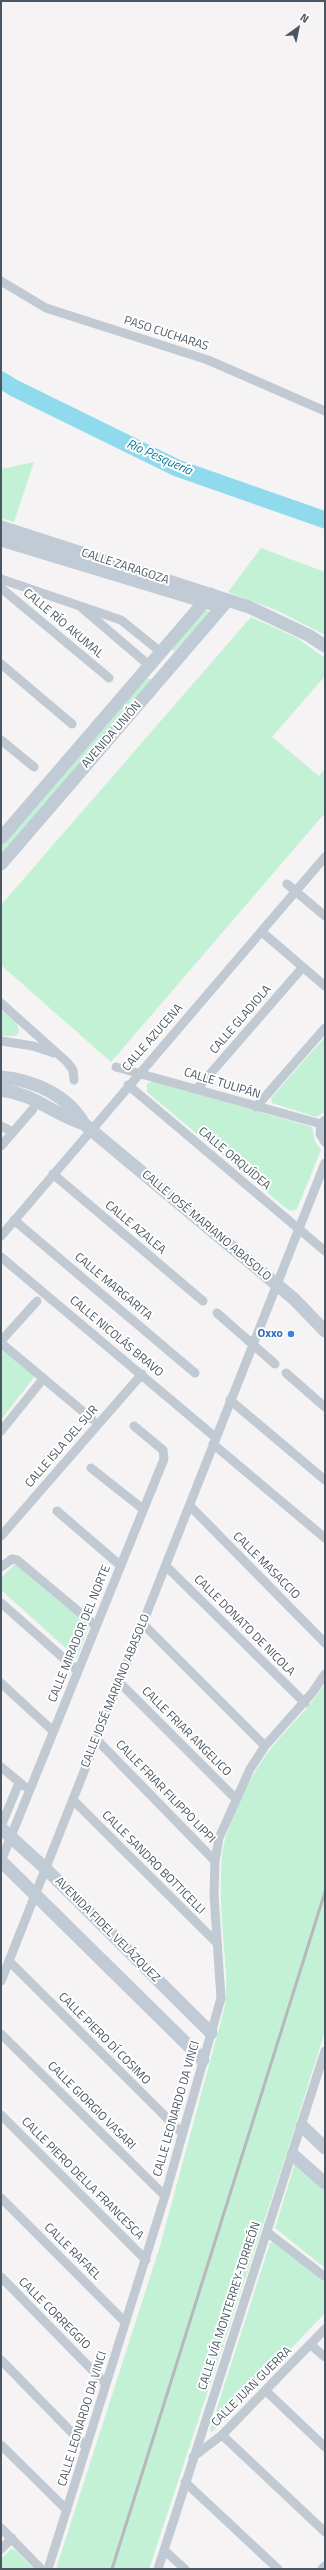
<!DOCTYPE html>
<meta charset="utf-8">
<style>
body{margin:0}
#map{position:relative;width:326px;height:2570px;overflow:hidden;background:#f5f3f3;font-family:"Titillium Web",sans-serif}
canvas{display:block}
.frame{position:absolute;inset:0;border:2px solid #4a5661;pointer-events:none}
.north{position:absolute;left:278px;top:8px;width:40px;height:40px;-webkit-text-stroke:3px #fff;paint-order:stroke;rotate:33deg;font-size:11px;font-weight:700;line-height:16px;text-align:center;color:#4a5661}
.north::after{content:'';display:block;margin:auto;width:14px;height:18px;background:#4a5661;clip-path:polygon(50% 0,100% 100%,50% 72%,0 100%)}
</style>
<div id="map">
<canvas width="326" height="2570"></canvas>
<div class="frame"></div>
<div class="north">N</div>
</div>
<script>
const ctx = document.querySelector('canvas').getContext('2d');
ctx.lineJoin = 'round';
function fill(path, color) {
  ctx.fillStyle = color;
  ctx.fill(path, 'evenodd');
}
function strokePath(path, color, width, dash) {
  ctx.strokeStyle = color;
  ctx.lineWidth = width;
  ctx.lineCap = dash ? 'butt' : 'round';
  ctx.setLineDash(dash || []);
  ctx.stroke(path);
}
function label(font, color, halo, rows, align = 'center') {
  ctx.font = font + ' "Titillium Web",sans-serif';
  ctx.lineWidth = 4;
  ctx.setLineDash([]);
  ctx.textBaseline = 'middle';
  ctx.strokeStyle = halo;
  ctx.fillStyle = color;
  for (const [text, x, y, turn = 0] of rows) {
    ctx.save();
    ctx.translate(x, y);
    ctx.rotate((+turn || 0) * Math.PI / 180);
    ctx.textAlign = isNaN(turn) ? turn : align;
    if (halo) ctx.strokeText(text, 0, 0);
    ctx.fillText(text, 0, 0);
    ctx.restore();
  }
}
fill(new Path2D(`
 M34 462 14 522 1 518V469Z
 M261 548 325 572V635L276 610 228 592Z
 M205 610 210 612 174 652 172 649Z
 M251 617 297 638 325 658V676L272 737 319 776 325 769V813L111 1062 1 965V905Z
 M147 678 152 680 1 856V847Z
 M1 1010 17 1023 19 1032 16 1036H1Z
 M325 1037V1112L316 1117 272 1103 271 1098Z
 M153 1081 312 1127 315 1141 321 1150 297 1209 292 1211 287 1209 147 1092V1084Z
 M3 1350 35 1376 1 1420V1353Z
 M15 1564 89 1626 77 1658 1 1590V1578Z
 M325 1683V2031L286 2155 149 2569H56L160 2246 224 2010C228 1989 226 1971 224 1950 222 1920 219 1889 222 1858 225 1820 254 1767 279 1739 295 1721 312 1704 325 1683Z
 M295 2163 325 2191V2268L275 2228Z
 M274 2242 325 2283V2313L212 2432 210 2430 270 2243Z
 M11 2549 15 2550 34 2569H1V2559Z`), '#c3f1d5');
strokePath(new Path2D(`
 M1 380 14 388 177 468 325 520`), '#90daee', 17);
strokePath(new Path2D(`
 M1 281 46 308 208 360 325 411
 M1 579 121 620 162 653
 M1 588 109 678
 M82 608 150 666
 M1 664 72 724
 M1 740 34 767
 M287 884 325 916
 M262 932 325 986
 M1 1003 67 1062 73 1070 74 1080
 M1 1041 33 1046 54 1053
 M116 1067 321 1124
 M128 1085 325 1251
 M197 1089 303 967
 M256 1107 325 1028
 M325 1120 321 1124 320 1134 325 1142
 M1 1126 13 1132
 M1 1146 33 1109
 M53 1174 203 1301
 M14 1220 195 1373
 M1 1236 325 857
 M1 1257 215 1437
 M217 1313 275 1364
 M1 1341 37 1301
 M1 1343 92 1419
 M286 1373 325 1407
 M230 1400 325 1480
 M1 1431 43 1379
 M213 1444 325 1538
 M91 1468 143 1509
 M190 1506 325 1643
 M57 1511 121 1566
 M1 1536 142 1374
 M166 1566 305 1703
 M1 1567 12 1559 17 1560 96 1626
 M1 1603 77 1670
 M143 1624 265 1746
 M1 1683 53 1731
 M120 1683 235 1798
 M97 1740 215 1861
 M1 1767 24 1786
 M73 1800 217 1943
 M1 1826 19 1783
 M1 1861 164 1459 163 1450 134 1426
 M9 1961 182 2133
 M1 1981 325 1163
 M1 2034 165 2196
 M1 2115 146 2260
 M1 2198 125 2322
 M267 2232 325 2277
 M1 2277 106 2384
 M311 2345 325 2357
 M1 2360 86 2447
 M266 2391 325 2447
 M222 2435 325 2532
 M1 2445 67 2510
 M193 2457 222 2435 325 2329
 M185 2482 278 2569
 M1 2528 41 2569
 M1 2549 12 2538
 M164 2550 185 2569
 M48 2569 165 2196 221 1998 214 1895 215 1861 219 1838 250 1769 265 1746 312 1693 325 1674
 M158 2569 325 2051
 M322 2569 325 2566`), '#c1cad2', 9);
strokePath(new Path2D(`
 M1 527 249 607 308 635 325 646
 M1 540 212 604
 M1 838 211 594
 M1 864 228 600
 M1 1077C33 1080 68 1095 84 1124L294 1299 325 1331
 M1 1090C37 1095 52 1114 84 1124
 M1 1828 46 1869 211 2033
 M1 1861 203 2060
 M302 2126 325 2148
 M293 2155 325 2183`), '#c1cbd6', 13);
strokePath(new Path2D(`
 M112 2569 325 1892`), '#b5b8bd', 3);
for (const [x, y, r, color] of [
 [291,1334,4,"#3f7fe0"]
]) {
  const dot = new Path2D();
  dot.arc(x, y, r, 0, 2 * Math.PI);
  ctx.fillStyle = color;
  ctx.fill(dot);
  strokePath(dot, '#fff', 1.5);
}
label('12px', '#4a5661', '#fff', [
 ["PASO CUCHARAS",166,334,18],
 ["CALLE ZARAGOZA",125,567,18],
 ["CALLE RÍO AKUMAL",63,624,40],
 ["AVENIDA UNIÓN",112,735,-49],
 ["CALLE GLADIOLA",241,1020,-49],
 ["CALLE AZUCENA",153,1038,-49],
 ["CALLE TULIPÁN",222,1084,17],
 ["CALLE ORQUÍDEA",234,1159,40],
 ["CALLE JOSÉ MARIANO ABASOLO",206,1226,40],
 ["CALLE AZALEA",135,1228,40],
 ["CALLE MARGARITA",113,1287,40],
 ["CALLE NICOLÁS BRAVO",116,1337,40],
 ["CALLE ISLA DEL SUR",62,1447,-49],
 ["CALLE MASACCIO",266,1566,45],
 ["CALLE DONATO DE NICOLA",244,1626,45],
 ["CALLE MIRADOR DEL NORTE",80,1634,-68],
 ["CALLE JOSÉ MARIANO ABASOLO",116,1691,-68],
 ["CALLE FRIAR ANGELICO",186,1732,45],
 ["CALLE FRIAR FILIPPO LIPPI",165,1792,46],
 ["CALLE SANDRO BOTTICELLI",153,1863,45],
 ["AVENIDA FIDEL VELÁZQUEZ",107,1930,45],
 ["CALLE PIERO DÍ COSIMO",104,2039,45],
 ["CALLE GIORGIO VASARI",91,2106,45],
 ["CALLE LEONARDO DA VINCI",177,2109,-74],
 ["CALLE PIERO DELLA FRANCESCA",82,2179,45],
 ["CALLE RAFAEL",72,2252,45],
 ["CALLE VÍA MONTERREY-TORREÓN",230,2306,-72],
 ["CALLE CORREGGIO",54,2314,45],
 ["CALLE JUAN GUERRA",252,2387,-45],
 ["CALLE LEONARDO DA VINCI",83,2419,-73]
]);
label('bold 12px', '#366cbe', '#fff', [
 ["Oxxo",283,1334]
], 'right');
label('italic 13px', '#0c7c9b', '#fff', [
 ["Río Pesquería",159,458,24]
]);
</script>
